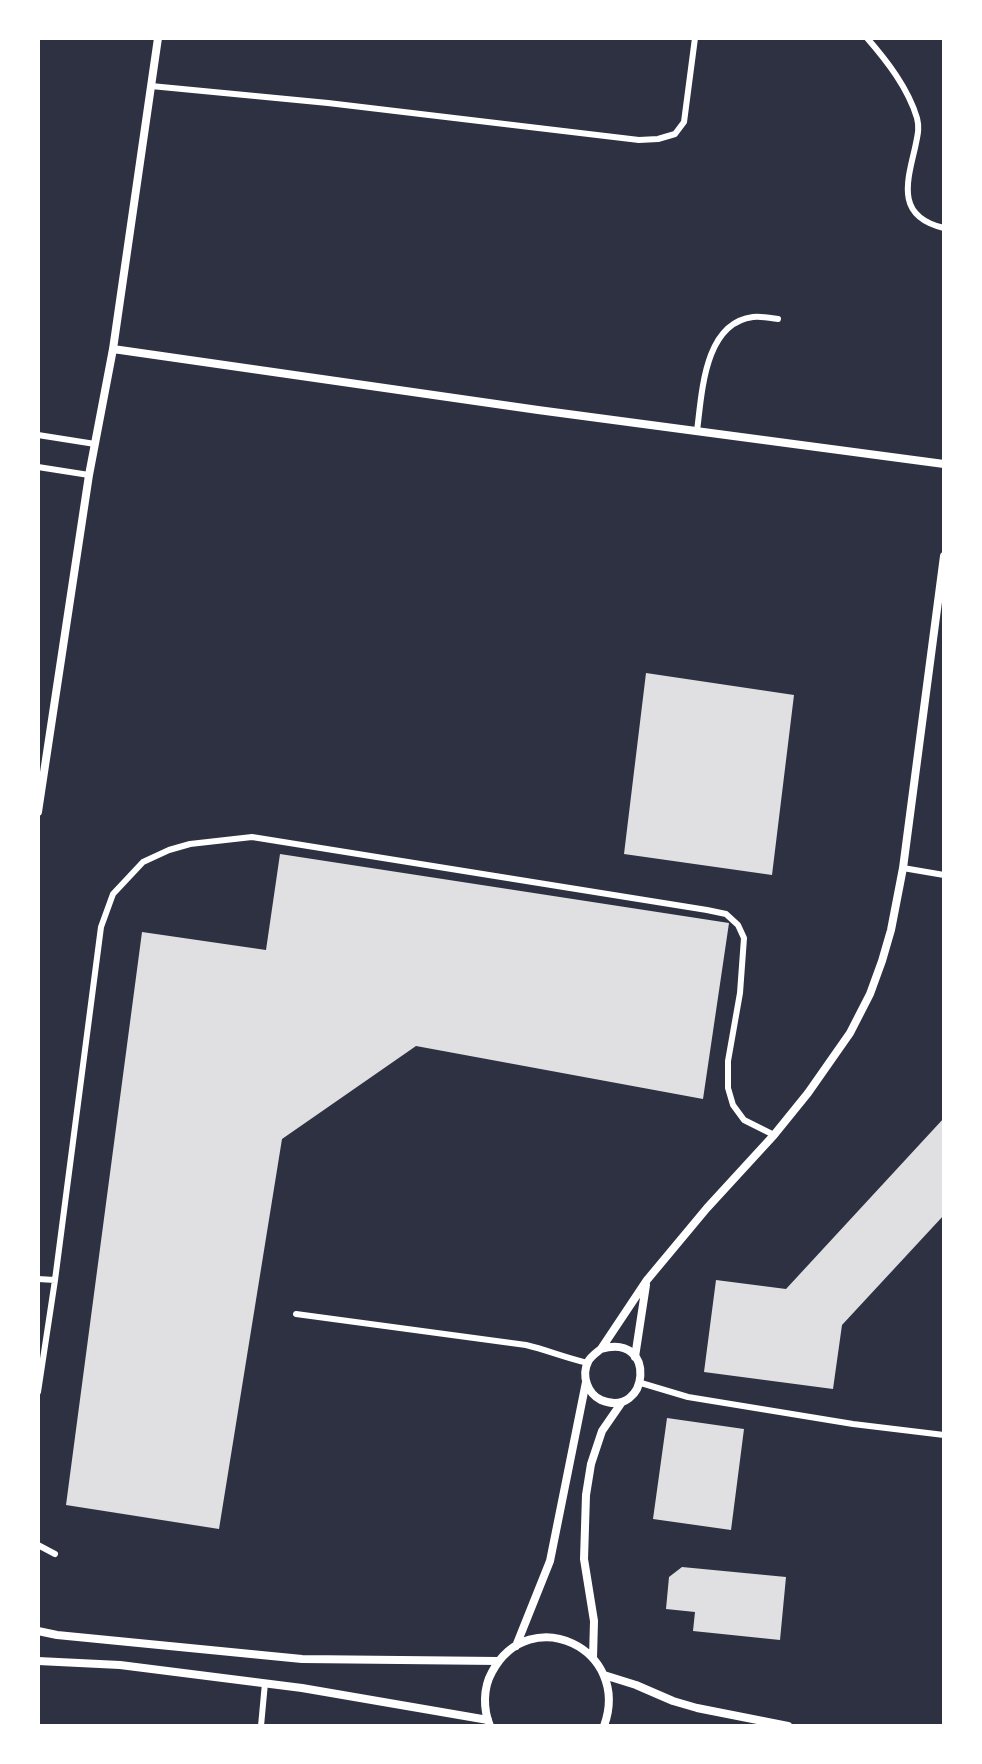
<!DOCTYPE html>
<style>
body{margin:0}
#map{position:relative;width:982px;height:1764px;overflow:hidden;background:#2d3142;font-family:Mulish,sans-serif}
canvas{display:block}
.frame{position:absolute;inset:0;border:40px solid #fff;pointer-events:none}
</style>
<div id="map">
<canvas width="982" height="1764"></canvas>
<div class="frame"></div>
</div>
<script>
const ctx = document.querySelector('canvas').getContext('2d');
ctx.lineJoin = 'round';
function fill(path, color) {
  ctx.fillStyle = color;
  ctx.fill(path, 'evenodd');
}
function strokePath(path, color, width, dash) {
  ctx.strokeStyle = color;
  ctx.lineWidth = width;
  ctx.lineCap = dash ? 'butt' : 'round';
  ctx.setLineDash(dash || []);
  ctx.stroke(path);
}
fill(new Path2D(`
 M646 673 794 695 772 875 624 854Z
 M280 854 729 923 703 1099 416 1046 282 1139 219 1529 66 1505 142 932 266 950Z
 M944 1118V1215L842 1325 833 1389 704 1372 716 1280 786 1289Z
 M667 1418 744 1429 731 1530 653 1519Z
 M682 1567 786 1577 780 1640 693 1631 695 1612 666 1609 669 1577Z`), '#e0e0e3');
strokePath(new Path2D(`
 M867 38C887 61 908 88 917 118 920 129 917 137 915 148 906 185 897 217 944 228
 M151 86 328 103 639 140 658 139 675 134 684 122 695 38
 M697 431C702 393 704 323 753 317 761 316 771 318 778 319
 M38 435 95 444
 M38 467 89 475
 M903 868 944 875
 M38 1279 55 1280 38 1392
 M55 1280 101 927 113 894 143 862 169 850 190 844 252 837 707 910 726 914 738 925 744 938 740 993 728 1061V1088L733 1105 744 1120 774 1135
 M296 1314 526 1345C547 1350 566 1358 588 1363
 M641 1383 688 1397 853 1424 944 1435
 M38 1545 55 1554
 M261 1726 265 1683`), '#fff', 6);
strokePath(new Path2D(`
 M113 349 538 410 944 464
 M38 812 89 475 113 349 158 38
 M601 1349C658 1332 649 1420 601 1400 588 1394 581 1376 588 1362 590 1357 596 1353 601 1349L647 1280 707 1208 774 1135 808 1093 850 1033 870 994 882 961 891 930 903 868 944 556
 M635 1357 646 1285
 M38 1631 57 1635 302 1659 498 1661
 M516 1646 550 1561 586 1382
 M593 1658 594 1621 584 1559 586 1495 591 1464 602 1431 622 1402
 M38 1661 120 1665 302 1688 488 1720
 M604 1675 636 1685 673 1701 697 1708 788 1726
 M490 1726C483 1709 483 1688 492 1672 530 1601 632 1649 604 1726`), '#fff', 8);
</script>
